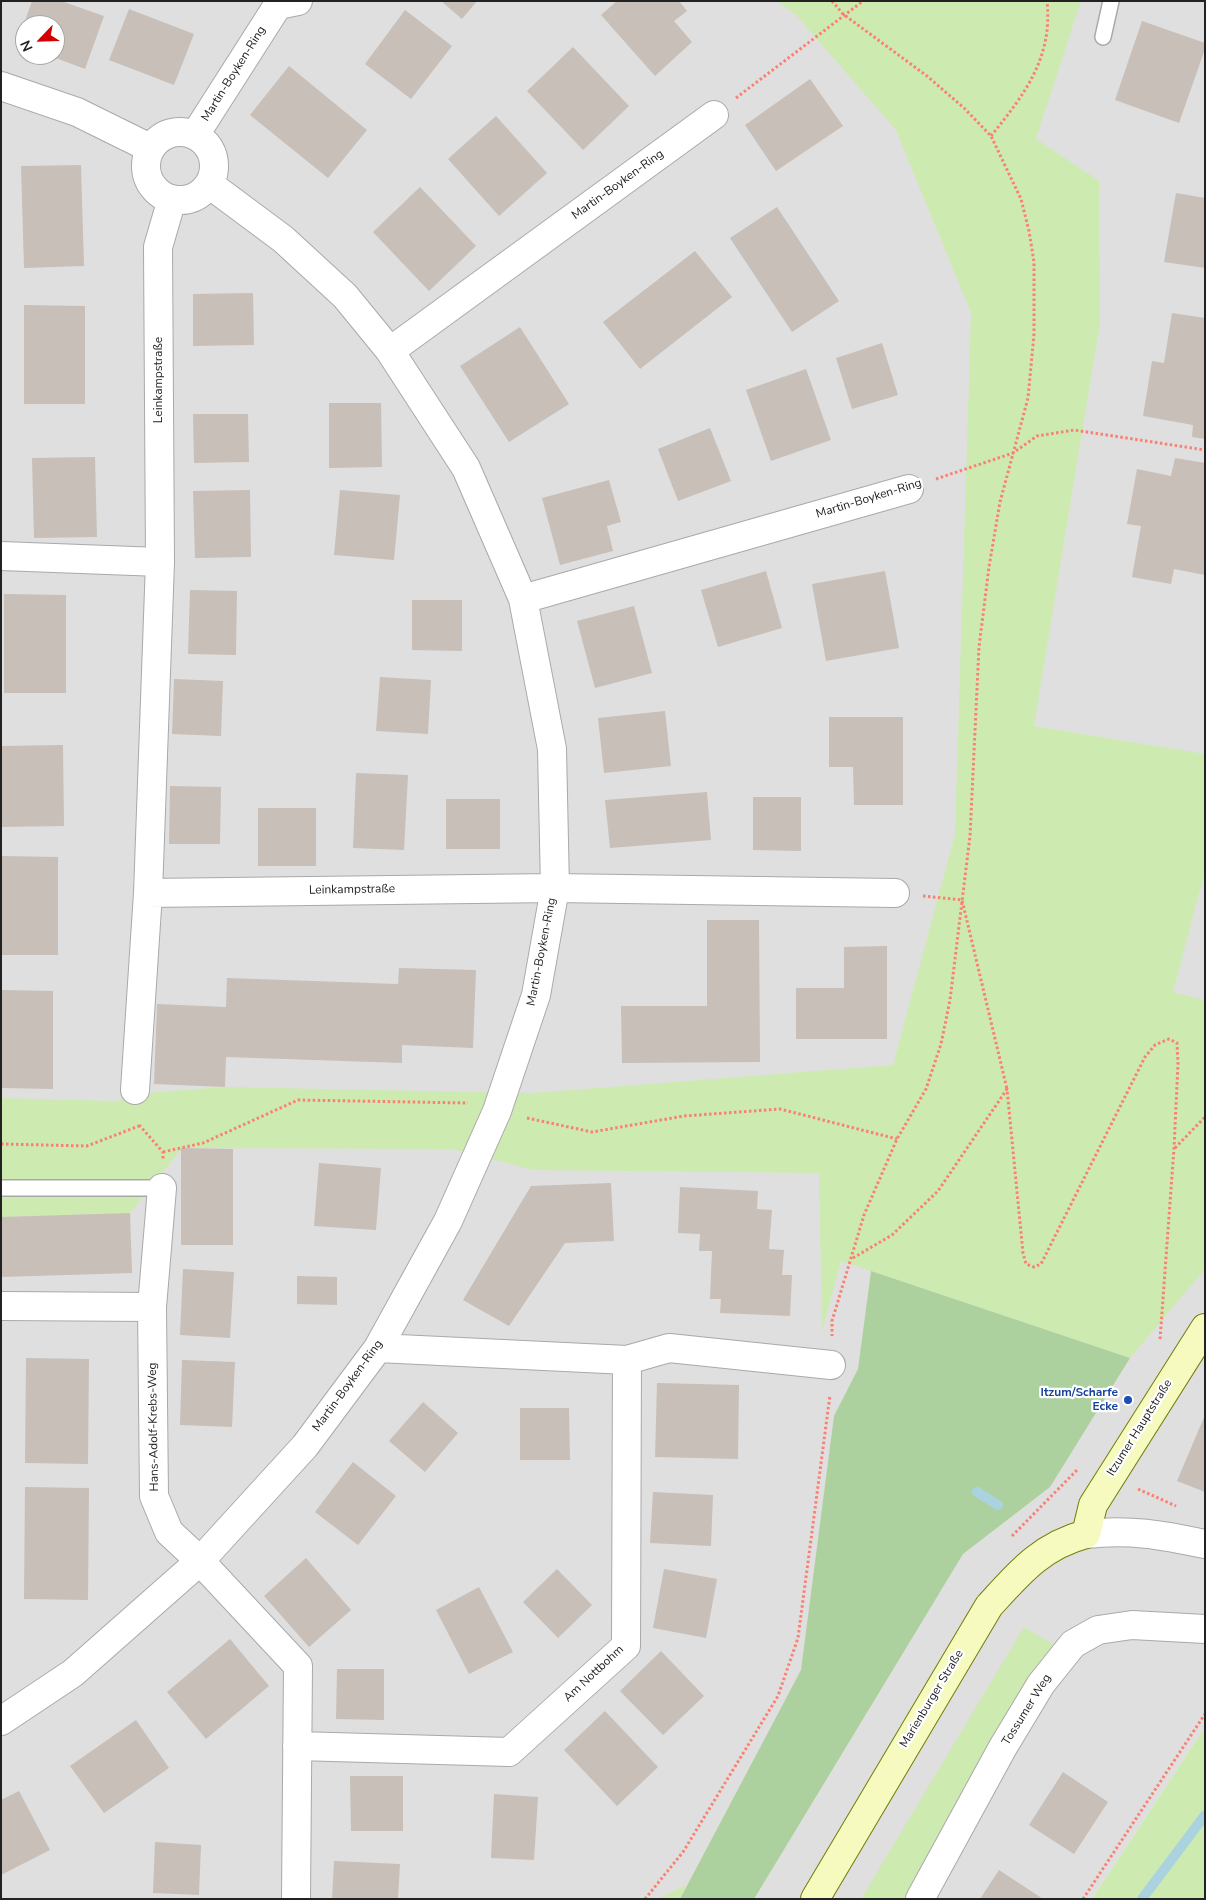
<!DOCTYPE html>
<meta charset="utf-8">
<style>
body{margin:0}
#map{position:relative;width:1206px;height:1900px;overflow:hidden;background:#f2efe9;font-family:"Nunito Sans",sans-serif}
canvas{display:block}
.frame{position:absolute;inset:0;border:2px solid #222;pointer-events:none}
.north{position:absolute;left:15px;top:15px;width:50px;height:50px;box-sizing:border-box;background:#fff;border:1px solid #a7a7a7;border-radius:50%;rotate:246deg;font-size:14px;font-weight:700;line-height:20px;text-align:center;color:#222}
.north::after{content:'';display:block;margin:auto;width:18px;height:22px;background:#d40000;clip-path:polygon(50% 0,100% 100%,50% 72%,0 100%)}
</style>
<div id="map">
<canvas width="1206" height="1900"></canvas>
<div class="frame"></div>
<div class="north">N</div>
</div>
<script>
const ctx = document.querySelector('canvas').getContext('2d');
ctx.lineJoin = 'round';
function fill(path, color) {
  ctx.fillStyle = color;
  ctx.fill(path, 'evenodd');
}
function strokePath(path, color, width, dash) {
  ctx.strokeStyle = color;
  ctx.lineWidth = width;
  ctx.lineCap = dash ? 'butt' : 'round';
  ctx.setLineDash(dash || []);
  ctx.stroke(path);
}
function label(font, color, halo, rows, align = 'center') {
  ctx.font = font + ' "Nunito Sans",sans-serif';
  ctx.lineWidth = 4.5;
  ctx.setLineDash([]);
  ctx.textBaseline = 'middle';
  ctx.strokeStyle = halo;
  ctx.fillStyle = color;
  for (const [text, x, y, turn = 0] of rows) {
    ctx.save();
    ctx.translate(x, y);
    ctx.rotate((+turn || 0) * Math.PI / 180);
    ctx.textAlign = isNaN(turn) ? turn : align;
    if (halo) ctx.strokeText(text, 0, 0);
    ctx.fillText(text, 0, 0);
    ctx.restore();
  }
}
fill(new Path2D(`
 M1 1H1205V1727L1092 1899H1ZM25 25H55V55H25Z`), '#e0dfdf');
fill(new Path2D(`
 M777 1H1081L1036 139 1099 181 1100 323 1034 726 1205 754V871L1173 992 1205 1000V1269L1130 1358 841 1261 822 1331 819 1173 533 1170 453 1149 182 1148 130 1213 1 1217V1098L116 1101 156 1092 225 1087 532 1093 893 1065 955 834 971 313 896 130 797 16Z
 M1024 1627 1056 1646 906 1899H861Z
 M1205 1727V1899H1092Z
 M686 1885 680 1899H657Z`), '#cdebb0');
fill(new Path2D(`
 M871 1271 1130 1358 1050 1487 963 1554 754 1899H680L801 1670 834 1416 858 1369Z`), '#add19e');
strokePath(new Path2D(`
 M977 1492 998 1505
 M1142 1899 1205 1815`), '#aad3df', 10);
fill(new Path2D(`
 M32 1H61L104 16 85 69 48 55H55V25H25V47L17 44Z
 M441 1H477L462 19Z
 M617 1H679L687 11 674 21 692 42 655 76 601 15Z
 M129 9 194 34 174 85 109 60Z
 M405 10 452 46 411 99 365 64Z
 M1142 21 1205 43V49L1179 123 1115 100Z
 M573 47 629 106 583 150 527 91Z
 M289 66 367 130 328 178 250 115Z
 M810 79 843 126 776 171 745 125Z
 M496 116 547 173 499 216 448 159Z
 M81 165 84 266 24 268 21 166Z
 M420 187 476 246 429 291 373 232Z
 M1176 193 1205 198V268L1164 262Z
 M777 207 839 301 792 332 730 238Z
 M695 251 732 297 640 369 603 322Z
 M253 293 254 345 193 346V294Z
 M24 305 85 306V404H24Z
 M1172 313 1205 318V439L1192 437 1193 425 1143 416 1152 361 1164 363Z
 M520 327 569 404 509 442 460 366Z
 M882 343 898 395 852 409 836 358Z
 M806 369 831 440 771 461 746 390Z
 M329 403H381L382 467 329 468Z
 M193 414H248L249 462 194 463Z
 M710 428 731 481 678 501 658 449Z
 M95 457 97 537 34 538 32 458Z
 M1175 458 1205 463V575L1174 569 1171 584 1132 577 1141 526 1127 524 1137 469 1171 476Z
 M609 480 621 522 607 526 613 551 560 565 542 498Z
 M250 490 251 557 195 558 193 491Z
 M340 490 400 495 394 560 334 555Z
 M766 571 782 628 718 647 701 590Z
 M885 571 899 648 826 661 812 584Z
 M190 590 237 591 236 655 188 654Z
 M4 594 66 595V693H4Z
 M412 600H462V651L412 650Z
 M634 606 652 673 595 688 577 621Z
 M380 677 431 680 428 734 376 731Z
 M174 679 223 681 221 736 172 734Z
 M665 711 671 766 604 773 598 718Z
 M829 717H903V805H854L853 767H829Z
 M63 745 64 826 1 827V746Z
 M356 773 408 775 404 850 353 848Z
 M170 786 221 787 220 844H169Z
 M707 792 711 840 610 848 605 800Z
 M753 797H801V851L753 850Z
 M446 799H500V849H446Z
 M258 808H316V866H258Z
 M1 856 58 857V955H1Z
 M707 920H759L760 1062 622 1063 621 1006H707Z
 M887 946V1039H796V988H844V947Z
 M399 968 476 970 473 1048 402 1045V1063L226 1057 225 1087 154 1084 157 1004 226 1007 227 978 398 984Z
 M1 990 53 991V1089L1 1088Z
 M181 1148 233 1149V1245H181Z
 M319 1163 381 1168 376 1230 314 1226Z
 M611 1183 614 1241 565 1243 509 1326 463 1300 531 1186Z
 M680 1187 758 1191 757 1209 772 1210 769 1249 784 1250 782 1275H792L790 1316 720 1313 721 1299H710L712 1251H699L700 1234 678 1233Z
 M130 1213 132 1273 1 1277V1217Z
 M183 1269 234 1272 230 1338 180 1335Z
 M297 1276 337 1277V1305L297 1304Z
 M26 1358 89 1359 88 1464 25 1463Z
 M182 1360 235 1362 232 1427 180 1425Z
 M657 1383 739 1385 738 1459 655 1457Z
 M423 1402 458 1433 425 1472 389 1441Z
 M520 1408H569L570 1460H520Z
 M1205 1415V1492L1177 1481Z
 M353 1462 396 1496 358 1545 315 1512Z
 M25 1487 89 1488 88 1600 24 1599Z
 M653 1492 713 1495 711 1546 650 1543Z
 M306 1558 351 1610 309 1647 264 1596Z
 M557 1569 592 1605 558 1638 523 1602Z
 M664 1569 717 1579 706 1638 653 1628Z
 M479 1587 513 1652 469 1674 436 1610Z
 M230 1639 269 1686 206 1739 167 1692Z
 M661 1651 704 1696 663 1735 620 1691Z
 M337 1669H384V1720L336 1719Z
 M605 1711 658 1767 617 1806 564 1750Z
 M136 1720 169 1768 104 1813 70 1766Z
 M1063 1772 1108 1802 1074 1854 1029 1825Z
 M350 1776H403V1831H351Z
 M19 1791 50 1850 1 1875V1800Z
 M494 1794 538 1797 534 1860 491 1858Z
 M155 1842 201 1845 199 1895 153 1893Z
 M334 1861 400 1864 398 1899H332Z
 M999 1870 1043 1899H980Z`), '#c7bfb8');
const service = new Path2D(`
 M1103 37 1111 1
 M1 1188H162`);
const minor = new Path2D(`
 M1 86 77 112 150 148
 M146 166a34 34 0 1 1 68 0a34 34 0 1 1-68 0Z
 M195 135 278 5 298 1
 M390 351 714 115
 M1 556 160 562 158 247 172 199
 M160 562 148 893 555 888 895 893
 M523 599 909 489
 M135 1090 148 893
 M1 1306 152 1307 154 1496 169 1532 200 1561 298 1666 296 1899
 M152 1307 162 1188
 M378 1348 627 1360 669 1348 831 1365
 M1 1721 73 1673 200 1561 305 1446 378 1348 448 1221 497 1111 536 995 555 888 552 749 523 599 466 468 390 351 345 296 283 239 209 184
 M297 1746 509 1752 626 1646 627 1360
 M920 1899 1003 1747 1041 1684 1073 1644 1098 1630 1132 1625 1205 1629`);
const tertiary = new Path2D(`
 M1086 1534C1130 1529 1162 1535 1205 1544`);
const secondary = new Path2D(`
 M815 1899 989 1606C1019 1573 1041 1546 1086 1534L1093 1505 1205 1328`);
strokePath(service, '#a9a9a9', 18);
strokePath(minor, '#a9a9a9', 30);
strokePath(tertiary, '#a9a9a9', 30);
strokePath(secondary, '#707d05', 30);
strokePath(new Path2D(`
 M832 1 843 14 927 76 964 108 991 136 1021 199 1029 231 1034 262V334L1028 398 1000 502 989 567 979 647 970 836 950 1000 941 1044 926 1089 897 1139 864 1215 832 1321V1336
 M736 98 863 1
 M991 136C1024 95 1053 58 1047 1
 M936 479 1013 453 1037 436 1074 430 1205 450
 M923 896 962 900 1007 1089
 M527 1118 592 1132 684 1116 780 1109 897 1139
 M139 1125 163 1152V1159
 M1 1144 87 1146 139 1126
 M1175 1148 1205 1117
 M163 1152 203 1143 298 1100 468 1103
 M853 1258 892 1235 938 1191 1007 1089 1023 1253 1026 1264 1034 1267 1041 1264 1145 1057 1155 1045 1169 1039 1177 1043 1178 1064 1174 1148 1160 1340
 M1138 1489 1176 1506
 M1012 1536 1078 1469
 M645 1899 683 1852 778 1696 798 1638 830 1395
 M1083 1899 1205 1714`), '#fa8072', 3, [2.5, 2.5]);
strokePath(service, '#fff', 15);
strokePath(minor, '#fff', 28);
strokePath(tertiary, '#fff', 28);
strokePath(secondary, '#f7fabf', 28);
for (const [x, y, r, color] of [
 [1128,1400,5,"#1a4fb4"]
]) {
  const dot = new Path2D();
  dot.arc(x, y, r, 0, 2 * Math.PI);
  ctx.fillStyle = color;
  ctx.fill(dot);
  strokePath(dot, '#fff', 2);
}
label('12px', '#222', '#fff', [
 ["Martin-Boyken-Ring",234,74,-58],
 ["Martin-Boyken-Ring",618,185,-36],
 ["Leinkampstraße",159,380,-90],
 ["Martin-Boyken-Ring",869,499,-17],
 ["Leinkampstraße",352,890,-1],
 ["Martin-Boyken-Ring",542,952,-79],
 ["Martin-Boyken-Ring",348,1386,-54],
 ["Hans-Adolf-Krebs-Weg",154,1427,-91],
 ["Itzumer Hauptstraße",1140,1428,-58],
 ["Am Nottbohm",594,1674,-43],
 ["Marienburger Straße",932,1699,-59],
 ["Tossumer Weg",1027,1710,-58]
]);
label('bold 12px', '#164399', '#fff', [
 ["Itzum/Scharfe",1118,1393],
 ["Ecke",1118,1407]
], 'right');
</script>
